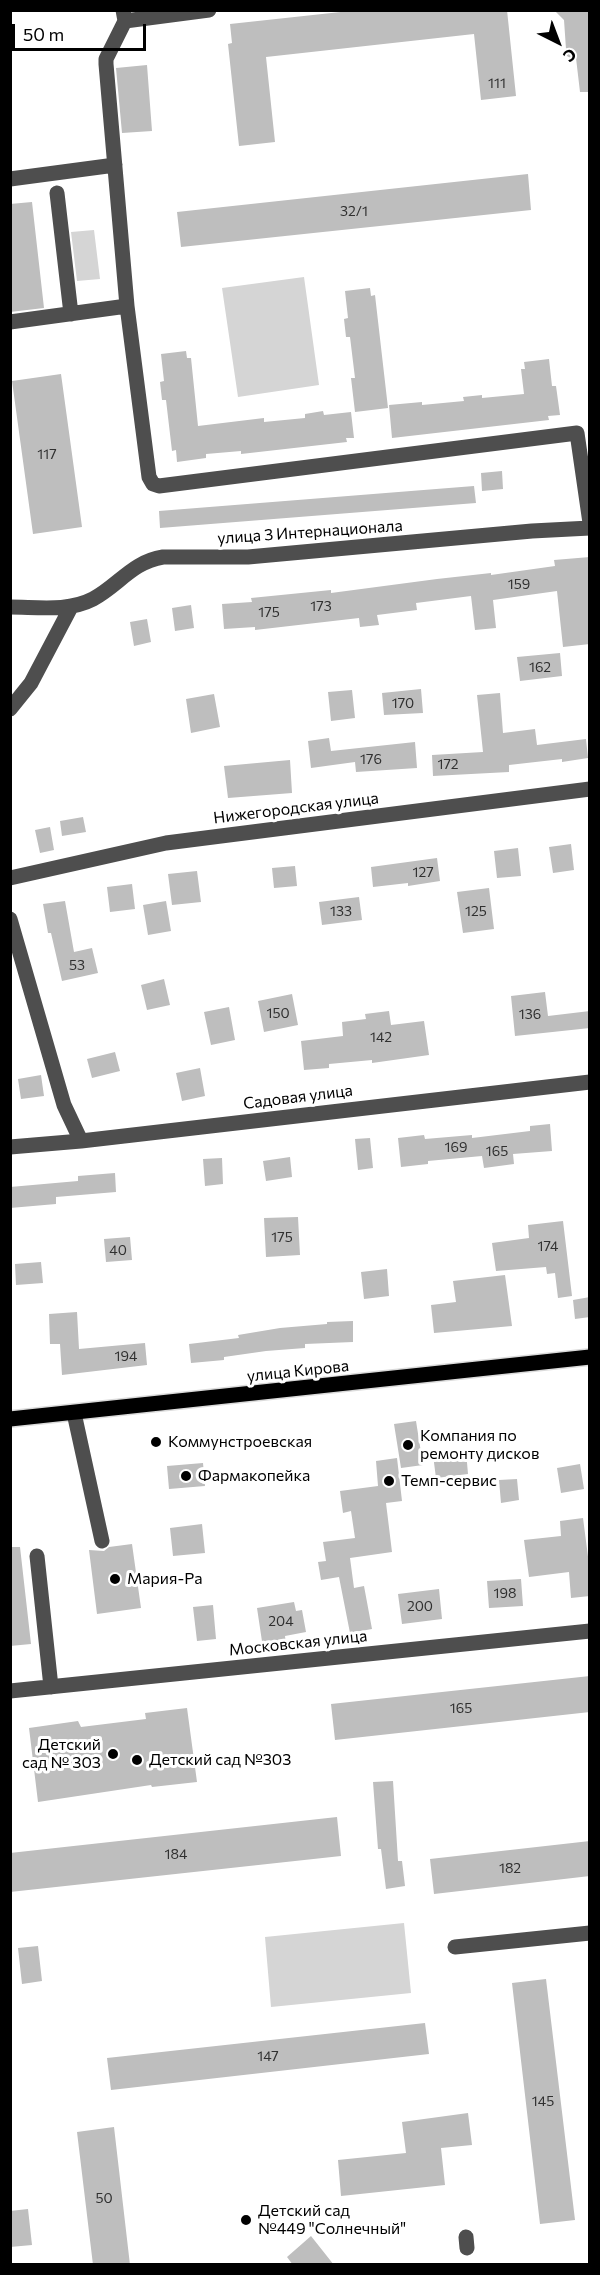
<!DOCTYPE html>
<meta charset="utf-8">
<style>
body{margin:0}
#map{position:relative;width:600px;height:2275px;overflow:hidden;background:#fff;font-family:Commissioner,sans-serif}
canvas{display:block}
.frame{position:absolute;inset:0;border:12px solid #000;pointer-events:none}
.north{position:absolute;left:528px;top:12px;width:60px;height:60px;-webkit-text-stroke:4px #fff;paint-order:stroke;rotate:138deg;font-size:16px;font-weight:700;line-height:24px;text-align:center;color:#000}
.north::after{content:'';display:block;margin:auto;width:21px;height:27px;background:#000;clip-path:polygon(50% 0,100% 100%,50% 72%,0 100%)}
.scale{position:absolute;left:12px;top:24px;width:134px;height:27px;box-sizing:border-box;border:3px solid #000;border-top:0;padding-left:8px;font-size:18px;line-height:21px;white-space:nowrap;color:#000;-webkit-text-stroke:4px #fff;paint-order:stroke}
</style>
<div id="map">
<canvas width="600" height="2275"></canvas>
<div class="frame"></div>
<div class="north">С</div>
<div class="scale">50 m</div>
</div>
<script>
const ctx = document.querySelector('canvas').getContext('2d');
ctx.lineJoin = 'round';
function fill(path, color) {
  ctx.fillStyle = color;
  ctx.fill(path, 'evenodd');
}
function strokePath(path, color, width, dash) {
  ctx.strokeStyle = color;
  ctx.lineWidth = width;
  ctx.lineCap = dash ? 'butt' : 'round';
  ctx.setLineDash(dash || []);
  ctx.stroke(path);
}
function label(font, color, halo, rows, align = 'center') {
  ctx.font = font + ' Commissioner,sans-serif';
  ctx.lineWidth = 6;
  ctx.setLineDash([]);
  ctx.textBaseline = 'middle';
  ctx.strokeStyle = halo;
  ctx.fillStyle = color;
  for (const [text, x, y, turn = 0] of rows) {
    ctx.save();
    ctx.translate(x, y);
    ctx.rotate((+turn || 0) * Math.PI / 180);
    ctx.textAlign = isNaN(turn) ? turn : align;
    if (halo) ctx.strokeText(text, 0, 0);
    ctx.fillText(text, 0, 0);
    ctx.restore();
  }
}
fill(new Path2D(`
 M94 230 100 279 77 281 71 232Z
 M304 277 319 385 238 397 222 288Z
 M404 1923 411 1993 271 2007 265 1937Z`), '#d5d5d5');
fill(new Path2D(`
 M359 10H507L516 96 481 100 474 34 266 57 275 142 239 146 228 44 232 43 230 24Z
 M554 10H590V92H580L576 58 572 59 562 53 566 49 564 20Z
 M147 65 152 131 122 133 116 68Z
 M528 174 531 210 181 247 177 212Z
 M32 202 44 308 10 312V204Z
 M370 288 371 296 375 295 388 408 355 412 351 378H355L350 337H346L344 319 348 318 345 291Z
 M186 351 187 358H191L198 426 264 418V422L305 418V414L323 411 324 415 351 412 354 438H346L347 442 241 454V451L206 454V458L177 462 176 450 172 451 166 400H162L160 382 164 381 161 354Z
 M549 359 552 386H556L560 415 548 416 549 420 392 438 389 405 422 402V405L464 401 463 397 482 395V398L524 394 521 369H525L524 362Z
 M61 374 82 527 33 534 12 381Z
 M502 471 503 489 482 491 481 473Z
 M474 486 476 503 160 528 159 511Z
 M590 557V644L563 647 557 591 493 600 496 628 475 630 471 596 416 603 417 610 377 615 379 625 360 627 359 618 255 630V627L224 629 222 604 252 602 251 598 331 590V593L437 579 491 573V575L555 566 554 560Z
 M191 605 194 628 175 631 172 608Z
 M147 619 151 642 134 646 130 622Z
 M560 653 562 676 520 681 517 657Z
 M421 689 423 713 384 715 382 693Z
 M352 690 355 718 331 721 328 692Z
 M500 693 503 733 535 729 537 745 586 739 588 758 562 762V759L509 765V772L433 776 432 755 483 752 477 695Z
 M214 694 220 727 191 733 186 699Z
 M329 738 331 751 415 742 417 768 356 772 355 762 311 768 308 741Z
 M290 760 292 793 228 798 224 766Z
 M83 817 86 832 62 836 60 821Z
 M50 827 54 850 40 853 35 830Z
 M571 844 574 870 553 873 549 847Z
 M518 848 521 876 497 878 494 851Z
 M437 858 440 881 408 886V883L373 887 371 867Z
 M295 866 297 886 274 888 272 868Z
 M197 871 201 902 172 905 168 874Z
 M132 884 135 909 110 912 107 887Z
 M489 888 494 929 463 933 457 892Z
 M359 897 362 920 322 925 319 902Z
 M65 901 74 952 92 948 98 973 62 981 51 933H48L43 904Z
 M166 901 171 931 148 935 143 905Z
 M164 979 170 1005 147 1010 141 985Z
 M545 992 548 1016 590 1011V1028L515 1036 511 996Z
 M292 994 298 1025 264 1032 258 1001Z
 M229 1007 235 1040 211 1045 204 1012Z
 M389 1011 391 1025 424 1021 429 1055 372 1063V1060L329 1064V1068L304 1070 301 1041 343 1036 342 1022 366 1019 365 1014Z
 M115 1052 120 1071 92 1078 87 1059Z
 M200 1068 205 1096 182 1101 176 1073Z
 M41 1075 44 1096 21 1099 18 1079Z
 M550 1124 552 1151 513 1154 514 1164 484 1168 482 1156 428 1161V1164L401 1167 398 1138 424 1135 425 1139 472 1135V1138L530 1131V1126Z
 M370 1138 373 1168 358 1170 355 1139Z
 M290 1157 292 1177 266 1181 263 1161Z
 M222 1158 223 1184 205 1186 203 1159Z
 M115 1173 116 1192 56 1197V1204L10 1208V1187L78 1181V1176Z
 M298 1217 300 1255 266 1257 264 1218Z
 M563 1221 572 1296 558 1298 555 1273 547 1274 546 1267 496 1271 492 1243 529 1238 528 1225Z
 M130 1237 132 1260 106 1262 104 1239Z
 M41 1262 43 1283 16 1285 15 1264Z
 M387 1269 389 1296 364 1299 361 1272Z
 M505 1275 512 1326 434 1333 431 1305 456 1302 453 1281Z
 M590 1297V1317L575 1319 573 1300Z
 M77 1312 79 1349 145 1343 147 1365 62 1375 60 1344H50L49 1314Z
 M353 1321V1342L305 1344V1348L266 1351 224 1357V1360L191 1363 189 1344 239 1338 238 1335 280 1328 327 1324V1322Z
 M416 1421 423 1465 401 1468 394 1424Z
 M466 1451 468 1474 436 1478 433 1455Z
 M397 1458 402 1501 386 1503 392 1552 350 1558 354 1588 364 1586 372 1629 350 1633 339 1577 321 1580 318 1562 326 1561 323 1542 355 1538 351 1511 343 1513 340 1491 378 1486 376 1461Z
 M203 1463 205 1486 169 1489 167 1466Z
 M580 1464 584 1489 561 1493 557 1468Z
 M517 1479 519 1500 501 1503 499 1480Z
 M583 1518 590 1572V1596L571 1598 569 1572 529 1577 524 1540 561 1536 560 1521Z
 M202 1524 205 1553 173 1556 170 1528Z
 M132 1544 141 1608 97 1614 89 1550 104 1551 109 1547Z
 M10 1547H20L31 1644 10 1646Z
 M521 1579 523 1606 489 1608 487 1581Z
 M439 1589 442 1619 402 1624 398 1594Z
 M294 1602 296 1611 302 1610 306 1632 285 1636 286 1645 263 1648 257 1608Z
 M213 1605 216 1639 197 1641 193 1607Z
 M590 1676V1712L335 1740 331 1704Z
 M187 1708 197 1782 152 1787 151 1785 38 1802 29 1728 78 1721 81 1727 146 1719 145 1713Z
 M393 1781 398 1861H402L405 1886 386 1889 381 1849H378L373 1782Z
 M337 1817 341 1856 10 1892V1853Z
 M590 1841V1876L434 1894 430 1859Z
 M38 1946 42 1981 22 1984 18 1948Z
 M546 1979 575 2220 540 2224 512 1983Z
 M425 2023 429 2054 111 2090 107 2058Z
 M468 2113 472 2145 441 2148 445 2185 341 2196 338 2160 406 2153 402 2122Z
 M114 2127 130 2265H93L77 2132Z
 M28 2209 32 2245 10 2247V2211Z
 M311 2236 334 2265H293L287 2257Z`), '#bebebe');
const major = new Path2D(`
 M10 1419 590 1357`);
strokePath(major, '#dbdbdb', 18);
strokePath(new Path2D(`
 M123 10 125 21 106 59V64L127 306 149 477 153 484 159 486 577 433 590 523
 M125 21 209 10
 M10 179 115 165
 M57 193 71 314
 M10 322 127 306
 M10 607C37 607 68 612 93 599 119 585 132 562 163 557H248L532 531 590 528
 M10 709 31 683 71 607
 M10 878 166 843 590 789
 M10 919 64 1105 81 1141
 M10 1147 81 1141 590 1082
 M74 1413 102 1541
 M37 1556 51 1687
 M10 1691 590 1631
 M455 1947 590 1933
 M466 2237 467 2248`), '#4e4e4e', 15);
strokePath(major, '#000', 15);
for (const [x, y, r, color] of [
 [156,1442,6,"#000"],
 [408,1445,6,"#000"],
 [186,1476,6,"#000"],
 [389,1481,6,"#000"],
 [115,1579,6,"#000"],
 [113,1754,6,"#000"],
 [137,1760,6,"#000"],
 [246,2220,6,"#000"]
]) {
  const dot = new Path2D();
  dot.arc(x, y, r, 0, 2 * Math.PI);
  ctx.fillStyle = color;
  ctx.fill(dot);
  strokePath(dot, '#fff', 2);
}
label('14px', '#303030', null, [
 ["111",497,83],
 ["32/1",354,211],
 ["117",47,454],
 ["159",519,584],
 ["173",321,606],
 ["175",269,612],
 ["162",540,667],
 ["170",403,703],
 ["176",371,759],
 ["172",448,764],
 ["127",423,872],
 ["133",341,911],
 ["125",476,911],
 ["53",77,965],
 ["150",278,1013],
 ["136",530,1014],
 ["142",381,1037],
 ["169",456,1147],
 ["165",497,1151],
 ["175",282,1237],
 ["174",548,1246],
 ["40",118,1250],
 ["194",126,1356],
 ["198",505,1593],
 ["200",420,1606],
 ["204",281,1621],
 ["165",461,1708],
 ["184",176,1854],
 ["182",510,1868],
 ["147",268,2056],
 ["145",543,2101],
 ["50",104,2198]
]);
label('16px', '#000', '#fff', [
 ["улица 3 Интернационала",310,532,-4],
 ["Нижегородская улица",296,808,-7],
 ["Садовая улица",298,1097,-7],
 ["улица Кирова",298,1371,-6],
 ["Московская улица",298,1643,-6]
]);
label('16px', '#000', '#fff', [
 ["Компания по",420,1436],
 ["ремонту дисков",420,1454],
 ["Коммунстроевская",168,1442],
 ["Фармакопейка",198,1476],
 ["Темп-сервис",401,1481],
 ["Мария-Ра",127,1579],
 ["Детский",101,1745,"right"],
 ["сад № 303",101,1763,"right"],
 ["Детский сад №303",149,1760],
 ["Детский сад",258,2211],
 ["№449 \"Солнечный\"",258,2229]
], 'left');
</script>
